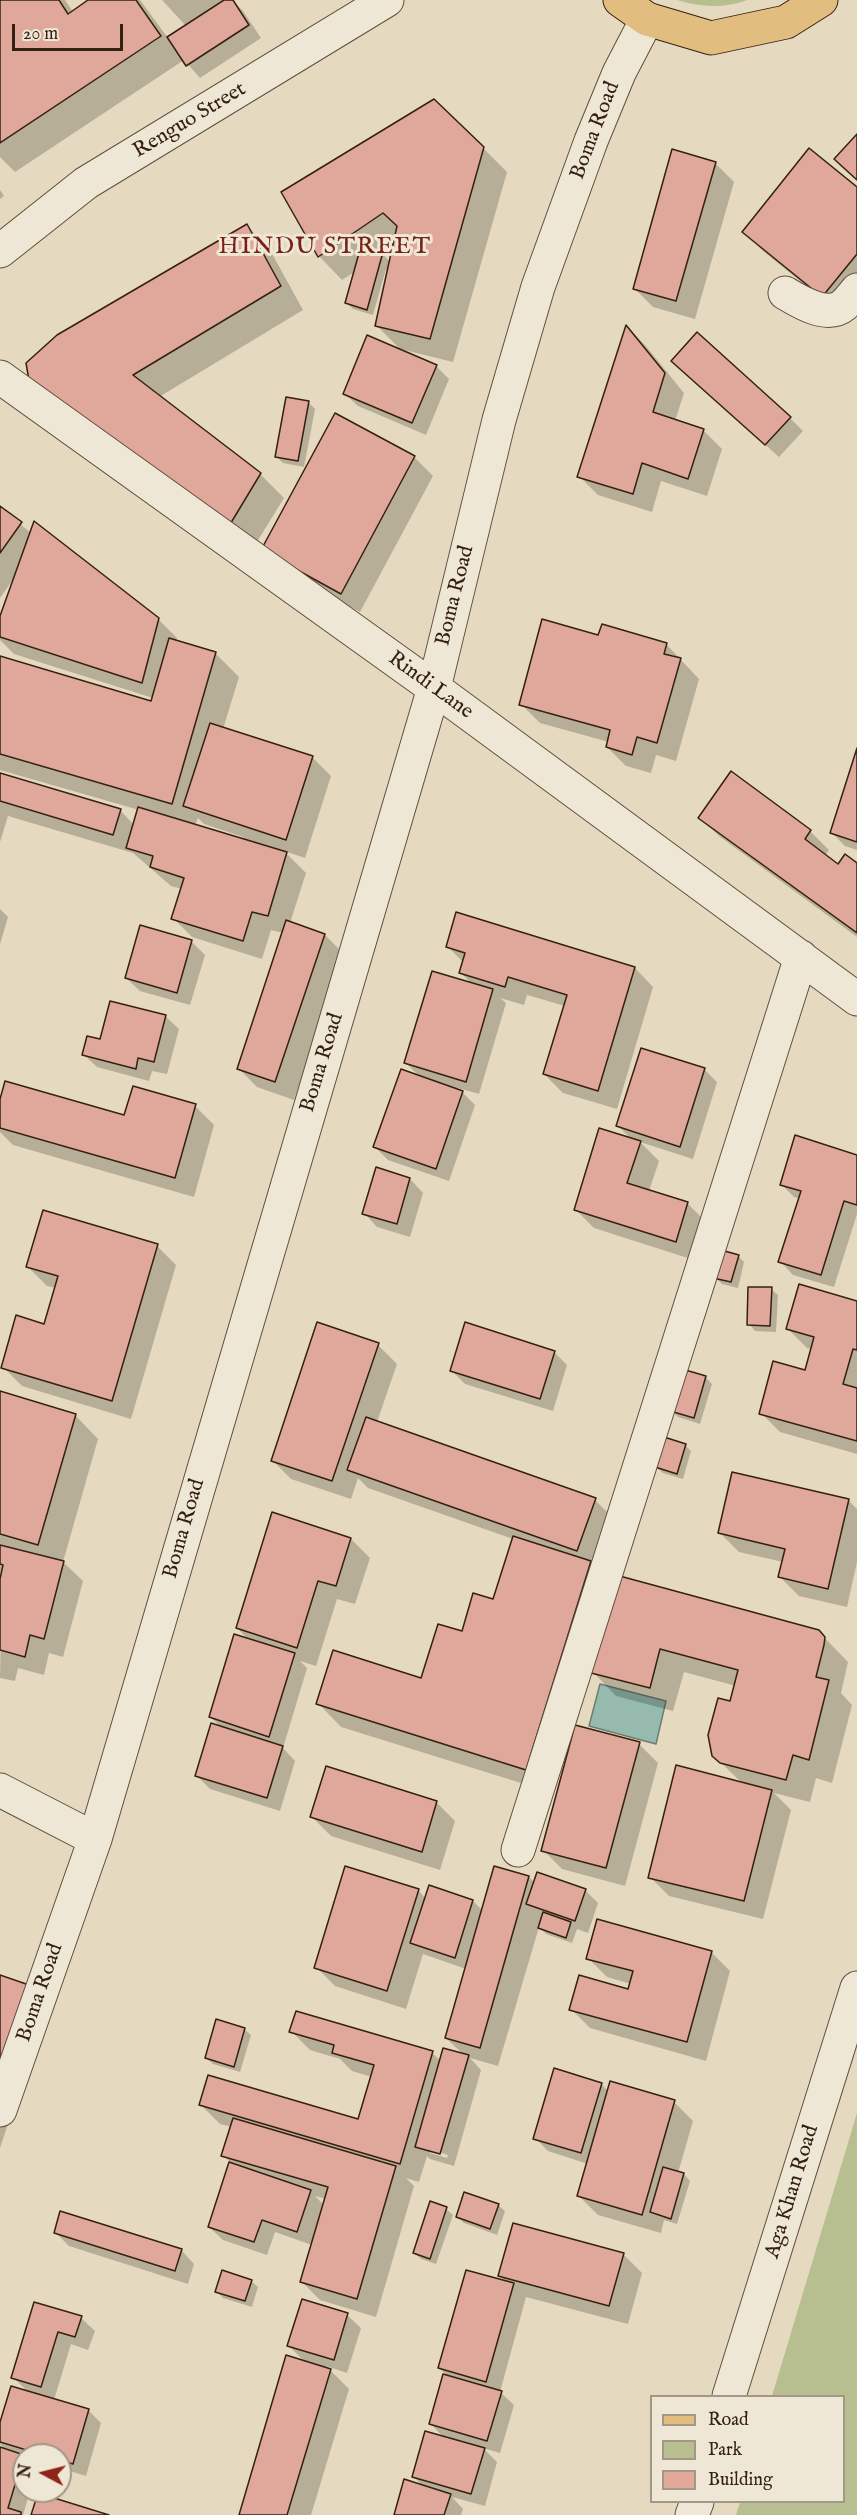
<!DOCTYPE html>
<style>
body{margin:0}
#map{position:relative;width:857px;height:2515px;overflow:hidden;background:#e5dabf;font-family:"IM FELL English",serif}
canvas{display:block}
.legend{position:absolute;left:650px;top:2395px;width:195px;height:108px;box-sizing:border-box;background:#eee7d5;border:2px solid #a49787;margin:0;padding:8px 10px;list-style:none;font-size:18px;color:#352012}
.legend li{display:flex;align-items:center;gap:12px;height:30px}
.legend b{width:30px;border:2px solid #a49787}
.north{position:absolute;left:12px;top:2443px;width:60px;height:60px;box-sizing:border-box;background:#eee7d5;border:2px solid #a49787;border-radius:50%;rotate:277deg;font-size:16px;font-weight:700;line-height:24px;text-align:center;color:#352012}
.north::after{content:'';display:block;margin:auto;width:21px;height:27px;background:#8f2418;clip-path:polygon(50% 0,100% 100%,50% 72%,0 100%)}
.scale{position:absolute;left:12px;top:24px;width:111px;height:27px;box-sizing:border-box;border:3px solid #352012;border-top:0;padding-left:8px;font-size:18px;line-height:21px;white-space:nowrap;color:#352012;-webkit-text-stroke:4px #eee7d5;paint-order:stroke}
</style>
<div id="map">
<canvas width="857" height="2515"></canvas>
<ul class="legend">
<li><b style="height:8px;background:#e2bd80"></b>Road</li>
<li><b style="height:16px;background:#b7be90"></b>Park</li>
<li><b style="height:16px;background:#dfa89a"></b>Building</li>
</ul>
<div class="north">N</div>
<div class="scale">20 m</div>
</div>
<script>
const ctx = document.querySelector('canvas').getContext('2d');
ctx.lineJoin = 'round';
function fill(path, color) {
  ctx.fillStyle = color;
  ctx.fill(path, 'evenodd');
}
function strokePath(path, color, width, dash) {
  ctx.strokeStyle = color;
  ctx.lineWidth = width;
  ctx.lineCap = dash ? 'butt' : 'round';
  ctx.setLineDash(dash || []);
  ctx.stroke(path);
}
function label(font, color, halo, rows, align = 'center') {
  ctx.font = font + ' "IM FELL English",serif';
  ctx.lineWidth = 6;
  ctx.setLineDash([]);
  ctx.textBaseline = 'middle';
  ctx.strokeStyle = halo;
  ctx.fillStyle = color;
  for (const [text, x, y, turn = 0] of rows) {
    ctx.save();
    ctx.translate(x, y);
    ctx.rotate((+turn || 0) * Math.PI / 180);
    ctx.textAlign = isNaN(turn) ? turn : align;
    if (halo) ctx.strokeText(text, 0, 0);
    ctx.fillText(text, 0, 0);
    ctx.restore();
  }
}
fill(new Path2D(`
 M677 0H747C724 9 700 7 677 0Z
 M857 2113V2515H736L740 2502H844V2396H772Z`), '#b7be90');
const water = new Path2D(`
 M600 1684 666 1701 656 1744 589 1726Z`);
fill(water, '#96bbae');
strokePath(water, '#6f7d70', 1.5);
fill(new Path2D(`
 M0 0H65L73 12 91 0H140L168 38 186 26 162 0H232L243 11 261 38 200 78 184 60 15 172 0 157Z
 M483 148 507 172 453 362 400 349 376 325 388 270 386 269 373 315 353 309 347 303 356 271 342 280 319 256 283 193ZM394 245 390 262 382 253Z
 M715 163 734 182 695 319 653 307 634 288Z
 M857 189V296L842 315 763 251 744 232Z
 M0 190 4 196 0 199Z
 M247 226 270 250 303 310 159 397 260 474 284 498 247 558 81 438Z
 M627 327 645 345 684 393 675 421 703 430 722 449 707 496 661 481 652 512 598 495 579 476Z
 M436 366 449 379 426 435 358 406 344 393Z
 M686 374 790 418 803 431 779 457Z
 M309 403 315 409 304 467 283 463 277 457Z
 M414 457 433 476 360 612 281 569Z
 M0 508 31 533 158 619 177 638 176 642 215 653 239 677 223 729 312 757 331 776 305 858 284 851 306 873 290 923 325 935 344 954 294 1100 257 1087 238 1068 283 933 271 930 262 959 192 937 173 918 182 889 171 886 133 853 8 816 0 842V774L120 810 134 825 139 810 0 770V658L152 702 153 698 14 654 0 640V621L14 578 0 598ZM198 818 204 824 243 837 242 840 195 826Z
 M599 637 666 644 699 679 676 761 656 755 651 773 626 766 607 747 609 742 540 723 521 704Z
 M857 752V850L845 846 832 833Z
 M700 818 810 831 829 850 825 856 839 866 857 865V937L719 836Z
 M0 909 8 917 0 944Z
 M191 941 205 955 190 1005 140 991 126 978Z
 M447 946 635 968 653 987 617 1109 563 1093 544 1074 565 1006 527 995 524 1005 500 998 506 1003 479 1094 458 1088 475 1105 449 1181 388 1160 375 1147 420 1077 406 1063 472 984 460 972 463 962Z
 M165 1016 179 1029 167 1074 152 1071 149 1081 97 1067 83 1054 101 1041Z
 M704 1069 717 1082 693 1159 640 1142 659 1161 649 1191 687 1203 706 1222 694 1260 594 1228 575 1209 631 1139 618 1126Z
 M0 1104 125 1117 195 1106 214 1125 194 1197 13 1145 0 1132Z
 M857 1157V1214L834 1287 793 1275 780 1261 800 1199 794 1197 781 1184Z
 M410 1179 423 1193 410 1237 377 1227 364 1213Z
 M157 1246 176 1265 131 1419 22 1386 3 1367 45 1325 56 1288 47 1286 28 1267Z
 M738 1256 744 1262 738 1288 722 1284 715 1277Z
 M771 1289 778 1295 776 1332 755 1331 749 1324Z
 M857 1302V1454L780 1432 761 1413 806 1372 812 1349 807 1348 788 1329Z
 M378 1345 397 1364 377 1422 595 1500 614 1519 615 1586 818 1631 848 1662 841 1693 852 1705 832 1783 816 1778 810 1802 774 1793 791 1810 763 1919 669 1896 650 1877 743 1784 713 1755 736 1686 684 1672 673 1711 616 1696 593 1672 607 1617 550 1792 341 1727 318 1703 422 1680 494 1601 513 1539 368 1488 358 1478 351 1499 291 1479 272 1460Z
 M554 1352 567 1365 553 1411 465 1384 452 1371Z
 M706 1378 712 1384 700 1424 678 1417 672 1411Z
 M0 1393 75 1415 98 1439 63 1562 83 1581 63 1657 49 1653 44 1675 18 1668 15 1681 0 1678 2 1578 0 1577Z
 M685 1445 691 1451 683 1479 663 1473 656 1467Z
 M848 1500 857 1509V1562L847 1607 799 1596 780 1577 783 1562 739 1552 720 1533Z
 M351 1539 370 1558 355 1604 337 1599 316 1666 300 1661 307 1668 283 1748 295 1761 280 1811 210 1789 196 1775 222 1728 210 1717 250 1641 237 1628Z
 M639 1744 658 1763 625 1886 562 1869 543 1850Z
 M436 1802 455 1821 440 1870 331 1836 312 1817Z
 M529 1877 535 1883 585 1890 598 1903 588 1933 577 1929 572 1943 546 1934 539 1927 498 2066 470 2058 481 2070 454 2166 430 2159 427 2156 419 2182 406 2178 414 2186 376 2317 320 2300 301 2281 312 2245 275 2232 267 2255 223 2240 209 2227 231 2163 223 2155 232 2127 220 2124 201 2105 359 2121 372 2077 352 2071 340 2059 310 2050 291 2031 432 2053 441 2061 464 2055 446 2038 466 1969 423 1954 406 2009 335 1986 316 1967 418 1890 426 1899 430 1887 473 1901 483 1911ZM430 2149 448 2155 447 2158 430 2153ZM315 2196 326 2199 324 2205Z
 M711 1952 730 1971 706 2061 590 2028 571 2009 629 1991 631 1984 607 1977 588 1958Z
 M0 1977 47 2006 0 2148Z
 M244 2029 251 2035 240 2072 213 2064 206 2058Z
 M601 2084 609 2092 674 2102 693 2121 678 2173 684 2174 690 2181 677 2224 664 2220 661 2233 598 2215 579 2196 588 2164 548 2151 535 2138Z
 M498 2205 505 2211 497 2235 464 2223 457 2217Z
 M446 2209 453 2215 436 2264 421 2259 414 2253Z
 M56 2233 181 2250 194 2264 188 2284 69 2246Z
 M623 2254 642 2273 628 2324 526 2297 500 2392 514 2405 500 2453 483 2448 497 2462 485 2506 452 2497 463 2509 461 2515H395L424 2487 414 2477 444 2438 431 2424 450 2378 439 2368 507 2283 500 2276Z
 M251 2281 258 2287 252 2307 223 2298 217 2292Z
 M35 2303 81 2318 95 2331 88 2350 71 2344 54 2400 88 2410 101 2423 86 2476 60 2468V2455H24V2491H30L23 2515H0V2449L7 2451 0 2444V2427L28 2392 13 2377Z
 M347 2315 361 2328 347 2373 326 2366 349 2389 311 2515H240L306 2363 289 2346Z`), '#0003');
const building = new Path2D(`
 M0 0H59L68 14 88 0H136L161 36 0 143Z
 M224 0H233L249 25 186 66 167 37Z
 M434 99 484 147 430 339 375 326 397 226 383 213 318 257 281 192Z
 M857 134V180L834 159Z
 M809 148 857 187V254L822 297 742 232Z
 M672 149 716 162 676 301 633 289Z
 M247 224 281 286 133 375 261 473 223 536 31 392 26 363 57 335Z
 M361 246 383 252 367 310 345 303Z
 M626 325 665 373 653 412 704 429 688 479 642 463 633 494 577 477Z
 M697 332 791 417 765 445 671 361Z
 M367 335 437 365 412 423 343 394Z
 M286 397 309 401 298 461 275 457Z
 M335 413 415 456 341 594 261 550Z
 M0 506 22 522 0 553Z
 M34 521 159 618 142 683 0 637V616Z
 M542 619 598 635 602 624 667 643 664 654 681 658 657 743 637 737 632 755 606 747 610 730 519 705Z
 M169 638 216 652 172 804 0 754V656L151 701Z
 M210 723 313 756 286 840 183 806Z
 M857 748V842L830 833Z
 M731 771 811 830 805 839 838 864 845 854 857 863V933L698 818Z
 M0 773 121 809 113 835 0 801Z
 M138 807 287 852 268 916 252 912 243 941 171 919 184 878 150 867 153 856 126 848Z
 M456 912 635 967 598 1091 543 1074 567 995 508 977 505 987 459 973 465 953 446 947Z
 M286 920 325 934 275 1082 237 1069Z
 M140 925 192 940 177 993 125 978Z
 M432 971 493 989 466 1082 404 1063Z
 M110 1001 166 1015 154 1062 138 1058 136 1069 82 1055 87 1036 100 1039Z
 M641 1048 705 1068 680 1147 616 1126Z
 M401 1069 463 1091 436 1169 373 1147Z
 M5 1081 124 1115 133 1086 196 1104 175 1178 0 1128V1099Z
 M599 1128 641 1141 627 1183 688 1202 676 1242 574 1210Z
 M795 1135 857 1155V1205L844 1201 821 1275 778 1262 801 1191 780 1185Z
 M376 1167 410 1178 397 1224 362 1214Z
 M43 1210 158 1244 112 1401 1 1368 16 1315 44 1324 58 1276 26 1267Z
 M721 1250 739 1255 731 1282 713 1278Z
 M799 1284 857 1301V1350L853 1349 843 1384 857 1388V1441L759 1414 773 1361 805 1370 814 1337 786 1329Z
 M748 1287H772L770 1326 747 1325Z
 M317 1322 379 1343 332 1481 271 1461Z
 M465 1322 555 1351 540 1399 450 1371Z
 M682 1369 706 1376 694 1418 670 1411Z
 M0 1391 76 1414 38 1545 0 1534Z
 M366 1417 596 1498 577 1551 347 1470Z
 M664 1437 686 1444 677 1474 655 1467Z
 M732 1472 849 1499 828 1589 778 1577 785 1549 718 1533Z
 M272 1512 351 1538 336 1586 318 1581 297 1648 236 1628Z
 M513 1536 591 1561 526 1770 316 1704 333 1650 421 1678 438 1624 462 1631 473 1593 493 1599Z
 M0 1545 64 1561 44 1639 30 1635 25 1657 0 1650V1579L3 1565 0 1564Z
 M616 1575 819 1630 825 1637 824 1645 816 1677 829 1680 809 1760 793 1755 786 1780 720 1763 712 1756 708 1735 718 1698 730 1701 738 1670 660 1649 650 1688 591 1673Z
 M234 1634 295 1653 269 1737 209 1717Z
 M211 1723 283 1746 267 1798 195 1776Z
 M575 1725 640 1742 606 1868 541 1851Z
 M676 1765 772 1790 744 1901 648 1878Z
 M326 1766 437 1801 422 1852 310 1817Z
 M345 1866 419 1889 387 1991 314 1968Z
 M494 1866 529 1876 480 2048 445 2038Z
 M537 1872 586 1889 575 1921 526 1904Z
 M429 1885 473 1900 455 1958 410 1943Z
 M543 1912 571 1922 566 1938 538 1928Z
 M597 1919 712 1951 687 2042 569 2010 579 1975 628 1989 633 1971 586 1959Z
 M0 1975 29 1985 0 2073Z
 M296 2011 433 2051 400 2164 199 2105 208 2075 358 2119 374 2065 332 2053 334 2045 289 2032Z
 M216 2019 245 2028 234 2067 205 2058Z
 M443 2048 469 2055 440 2154 415 2147Z
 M554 2068 602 2083 581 2153 533 2139Z
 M610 2081 675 2100 642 2215 577 2196Z
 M233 2118 396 2166 357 2299 300 2282 328 2187 221 2156Z
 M229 2162 311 2190 297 2232 262 2220 254 2242 208 2227Z
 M663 2167 684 2173 671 2219 650 2212Z
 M464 2192 499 2204 490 2229 456 2217Z
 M430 2201 447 2207 430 2259 413 2253Z
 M60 2211 182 2249 175 2271 54 2233Z
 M513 2223 624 2253 609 2306 498 2276Z
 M222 2270 252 2280 245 2301 215 2292Z
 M466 2270 514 2283 486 2382 438 2368Z
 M302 2299 348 2313 334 2360 287 2346Z
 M34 2302 82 2316 75 2337 58 2332 41 2387 11 2378Z
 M286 2355 331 2369 287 2515H239Z
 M443 2374 502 2391 487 2441 429 2424Z
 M11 2386 89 2409 73 2464 60 2460V2455H43L0 2442V2422Z
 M425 2431 485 2448 471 2494 412 2477Z
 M0 2447 24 2455 8 2508 21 2512V2515H0Z
 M404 2479 451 2494 444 2515H394Z
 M38 2493 109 2515H31Z`);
fill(building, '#dfa89a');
strokePath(building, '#352012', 1.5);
const minor = new Path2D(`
 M0 251 86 183 387 0
 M785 293C800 302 827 319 844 305 849 300 853 295 857 290
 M0 377 434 688 857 999
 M0 1790 95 1839
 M518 1850 801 957
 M0 2110 95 1839 434 688 499 420 538 287 591 141 619 73 647 19
 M729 2396 857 1988
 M692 2515 697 2502`);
const major = new Path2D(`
 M620 0 647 19 711 38 786 22 821 0`);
strokePath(minor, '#614e3d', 35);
strokePath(major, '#352012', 35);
strokePath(minor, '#eee7d5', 33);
strokePath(major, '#e2bd80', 33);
label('21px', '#352012', '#eee7d5', [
 ["Renguo Street",190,121,-31],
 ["Boma Road",596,131,-69],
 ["Boma Road",456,596,-76],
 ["Rindi Lane",430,686,36],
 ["Boma Road",323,1063,-73],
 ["Boma Road",185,1529,-74],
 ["Boma Road",41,1993,-71],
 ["Aga Khan Road",793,2192,-73]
]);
ctx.letterSpacing = '1.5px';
label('24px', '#7a1f14', '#eee7d5', [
 ["HINDU STREET",325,248]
]);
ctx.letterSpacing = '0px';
</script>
